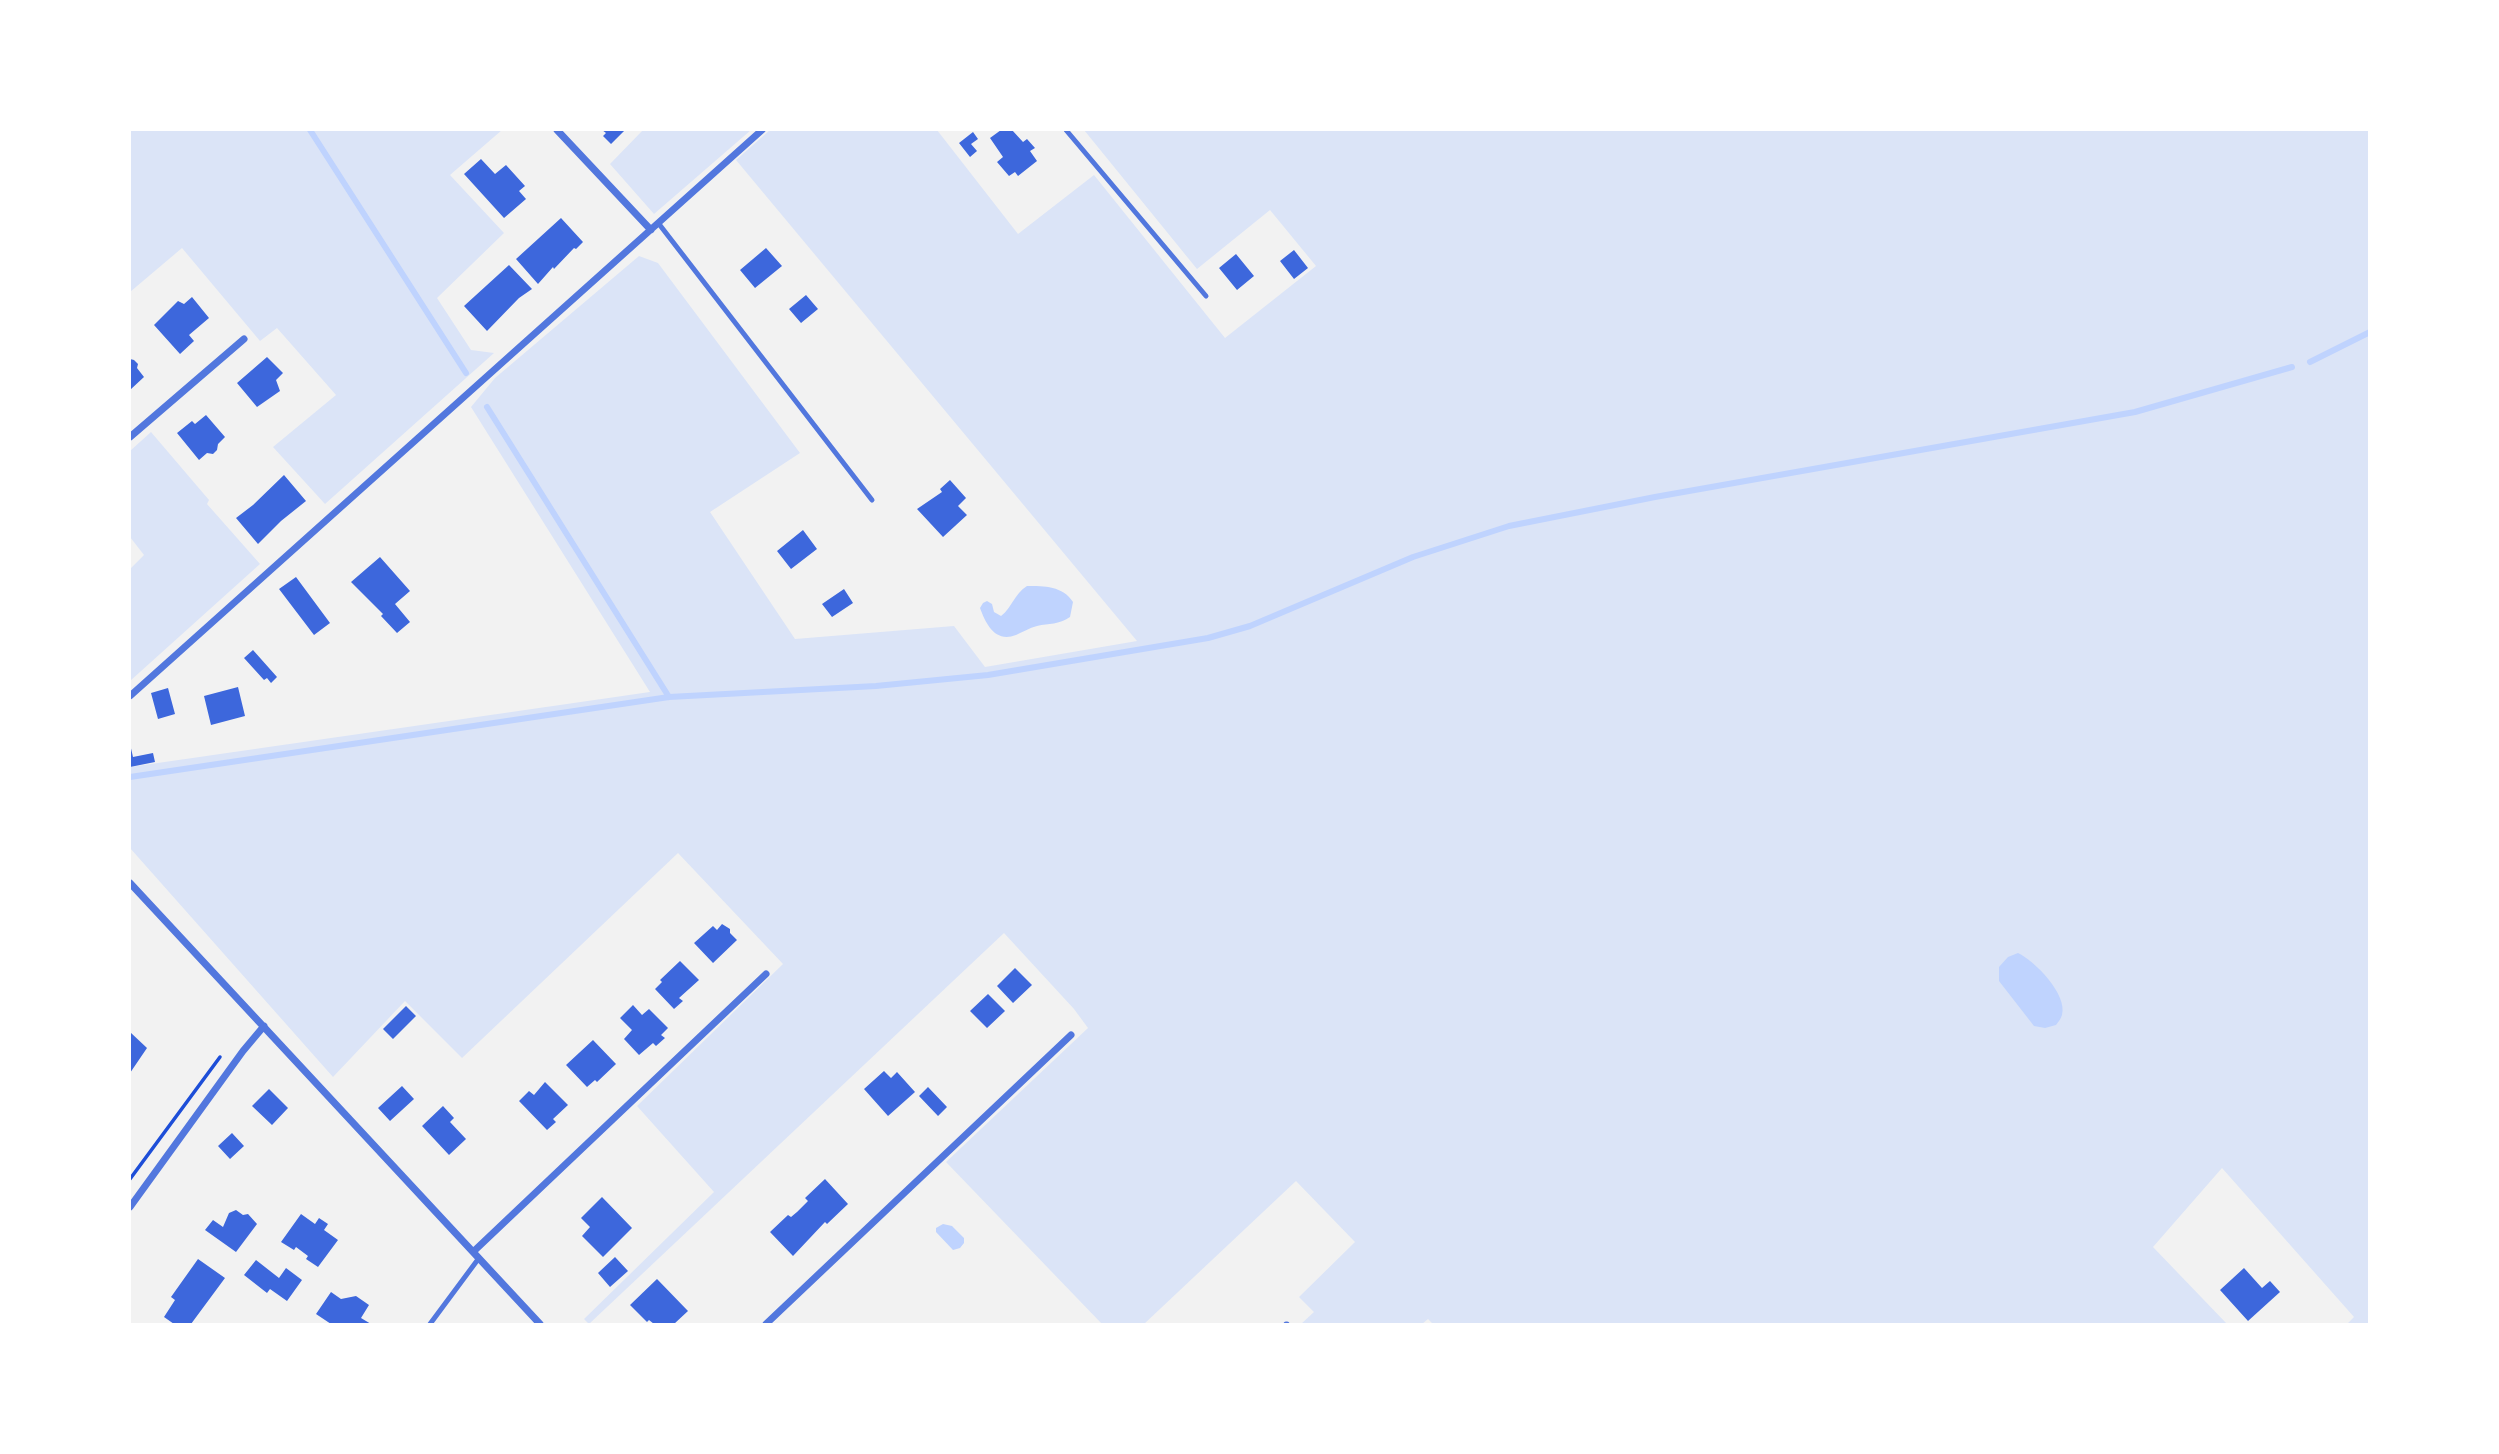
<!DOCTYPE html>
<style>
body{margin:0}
#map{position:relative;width:2499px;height:1454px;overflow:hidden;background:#f2f2f2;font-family:"Fira Sans",sans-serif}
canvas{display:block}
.frame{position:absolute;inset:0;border:131px solid #fff;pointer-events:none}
</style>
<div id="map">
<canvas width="2499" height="1454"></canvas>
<div class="frame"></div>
</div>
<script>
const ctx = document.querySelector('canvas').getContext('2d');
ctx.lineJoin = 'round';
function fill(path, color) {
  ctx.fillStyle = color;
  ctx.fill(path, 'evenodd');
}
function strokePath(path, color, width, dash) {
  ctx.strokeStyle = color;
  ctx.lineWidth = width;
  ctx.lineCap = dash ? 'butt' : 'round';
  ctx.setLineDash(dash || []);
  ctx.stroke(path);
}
fill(new Path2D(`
 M130 130H502L450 175 504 233 437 298 471 350 494 353 325 504 273 447 336 395 277 328 260 341 182 248 130 292Z
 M643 130H751L654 214 610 164Z
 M770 130H937L1018 234 1094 175 1225 338 1316 266 1270 210 1197 269 1084 130H2369V1324H2347L2354 1317 2222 1168 2153 1247 2227 1324H1433L1428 1319 1422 1324H1301L1314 1312 1299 1297 1355 1242 1296 1181 1144 1324H1102L946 1162 1088 1028 1074 1009 1004 933 589 1324 584 1319 714 1192 637 1106 783 964 678 853 462 1058 405 1001 333 1077 130 848V767L650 692 471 407 495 378 639 256 658 263 800 453 710 512 795 639 954 626 985 667 1137 641 736 160Z
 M151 432 209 500 207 504 260 564 130 681V569L144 555 130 537V451Z`), '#dbe4f7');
fill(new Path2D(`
 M1027 586C1044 586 1063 586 1073 602L1070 617C1059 625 1049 623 1037 626 1029 628 1023 632 1016 635 995 643 986 624 980 608L983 603 987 601 992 604 994 612 1001 616C1012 608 1014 594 1027 586Z
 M2018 953C2035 961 2068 995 2062 1015 2061 1019 2058 1022 2056 1025L2045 1028 2034 1026 1999 981V967L2008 957Z
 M943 1224 952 1226 964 1238V1243L960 1248 953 1250 936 1232V1228Z`), '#bfd3fe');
strokePath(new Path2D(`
 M310 130 466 373
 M2310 362 2370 332
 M487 407 669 697
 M130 777 669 697 876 686 988 675 1208 638 1250 626 1413 557 1509 526 1655 497 2135 412 2292 367`), '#bfd3fe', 6);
fill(new Path2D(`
 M602 130H625L611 144 603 136 606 133Z
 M1001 130H1012L1023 142 1027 139 1035 148 1030 151 1037 161 1018 176 1015 172 1009 176 997 162 1003 157 990 138Z
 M973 132 978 139 971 144 977 151 970 157 959 143Z
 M481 159 495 174 506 165 525 186 519 191 526 199 504 218 464 174Z
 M561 218 583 242 576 249 574 248 554 269 553 267 538 284 516 259Z
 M766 248 782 266 755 288 740 270Z
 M1294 250 1308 268 1294 279 1280 261Z
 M1236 254 1254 276 1237 290 1219 268Z
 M509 265 532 289 519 298 487 331 464 306Z
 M806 295 818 309 801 323 789 309Z
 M192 297 209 318 189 335 194 341 180 354 154 325 178 301 184 304Z
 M267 357 283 373 276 380 280 391 257 407 237 383Z
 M130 359 134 360 138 364 137 368 144 377 130 390Z
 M206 415 225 437 218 444 217 450 213 454 207 453 199 460 177 433 192 421 195 424Z
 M284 475 306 501 281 521 258 544 236 518 253 505Z
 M950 480 966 498 958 506 967 515 943 537 917 509 942 492 940 489Z
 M803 530 817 549 791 569 777 551Z
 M380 557 410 591 395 604 410 622 397 633 381 616 383 614 351 582Z
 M296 577 330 623 314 635 279 589Z
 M844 589 853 603 832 617 822 604Z
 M253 650 277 677 271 683 267 678 264 680 244 658Z
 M238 687 245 716 211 725 204 696Z
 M168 688 175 714 158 719 151 693Z
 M130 744 133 757 153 753 155 762 130 767Z
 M722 924 730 929V933L737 940 713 963 694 943 713 926 717 930Z
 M680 961 699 980 679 998 683 1001 674 1009 655 989 662 982 660 980Z
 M1015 968 1032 985 1013 1003 997 986Z
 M988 994 1005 1011 987 1028 970 1011Z
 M633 1005 642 1015 649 1009 668 1028 661 1035 665 1038 656 1046 653 1043 639 1055 624 1039 632 1030 620 1018Z
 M406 1006 416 1016 393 1039 383 1029Z
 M130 1032 147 1048 130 1073Z
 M593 1040 616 1064 597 1082 595 1080 587 1087 566 1065Z
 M884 1071 891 1078 897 1072 915 1092 888 1116 864 1089Z
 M545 1082 568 1105 553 1119 556 1122 547 1130 519 1101 529 1091 534 1095Z
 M402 1086 414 1099 390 1121 378 1108Z
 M928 1087 947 1107 938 1116 919 1096Z
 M269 1089 288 1108 272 1125 252 1106Z
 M443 1106 454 1118 450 1122 466 1139 449 1155 422 1126Z
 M232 1133 244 1146 230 1159 218 1146Z
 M825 1179 848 1204 827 1224 825 1222 793 1256 770 1232 788 1215 791 1217 797 1212 808 1201 805 1198Z
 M602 1197 632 1228 603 1257 582 1236 590 1227 581 1218Z
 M236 1210 243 1215 248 1214 257 1224 236 1252 205 1230 213 1220 223 1227 229 1213Z
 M301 1214 315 1224 319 1218 328 1224 324 1230 338 1240 318 1267 306 1259 308 1256 296 1247 294 1250 281 1242Z
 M615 1257 628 1271 610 1287 598 1273Z
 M198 1259 225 1278 191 1324H174L164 1317 175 1300 171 1297Z
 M256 1260 279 1278 286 1268 302 1280 287 1301 270 1289 267 1293 244 1275Z
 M2244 1268 2262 1288 2270 1281 2280 1292 2248 1321 2220 1290Z
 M657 1279 688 1311 674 1324H654L649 1320 647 1322 630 1305Z
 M331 1292 341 1299 356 1296 369 1305 361 1318 371 1324H331L316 1314Z`), '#3d67dc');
strokePath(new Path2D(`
 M130 1179 220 1057`), '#1d4ed8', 3.5);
strokePath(new Path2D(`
 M1066 130 1206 296
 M659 224 872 500
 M430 1324 479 1258
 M1286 1324H1287`), '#5277de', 5);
strokePath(new Path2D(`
 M557 130 651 230
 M130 437 244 339
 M130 696 762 130
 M130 883 540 1324
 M130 1207 243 1051 264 1026
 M473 1252 766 974
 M766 1324 1071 1035`), '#5277de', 7);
</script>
